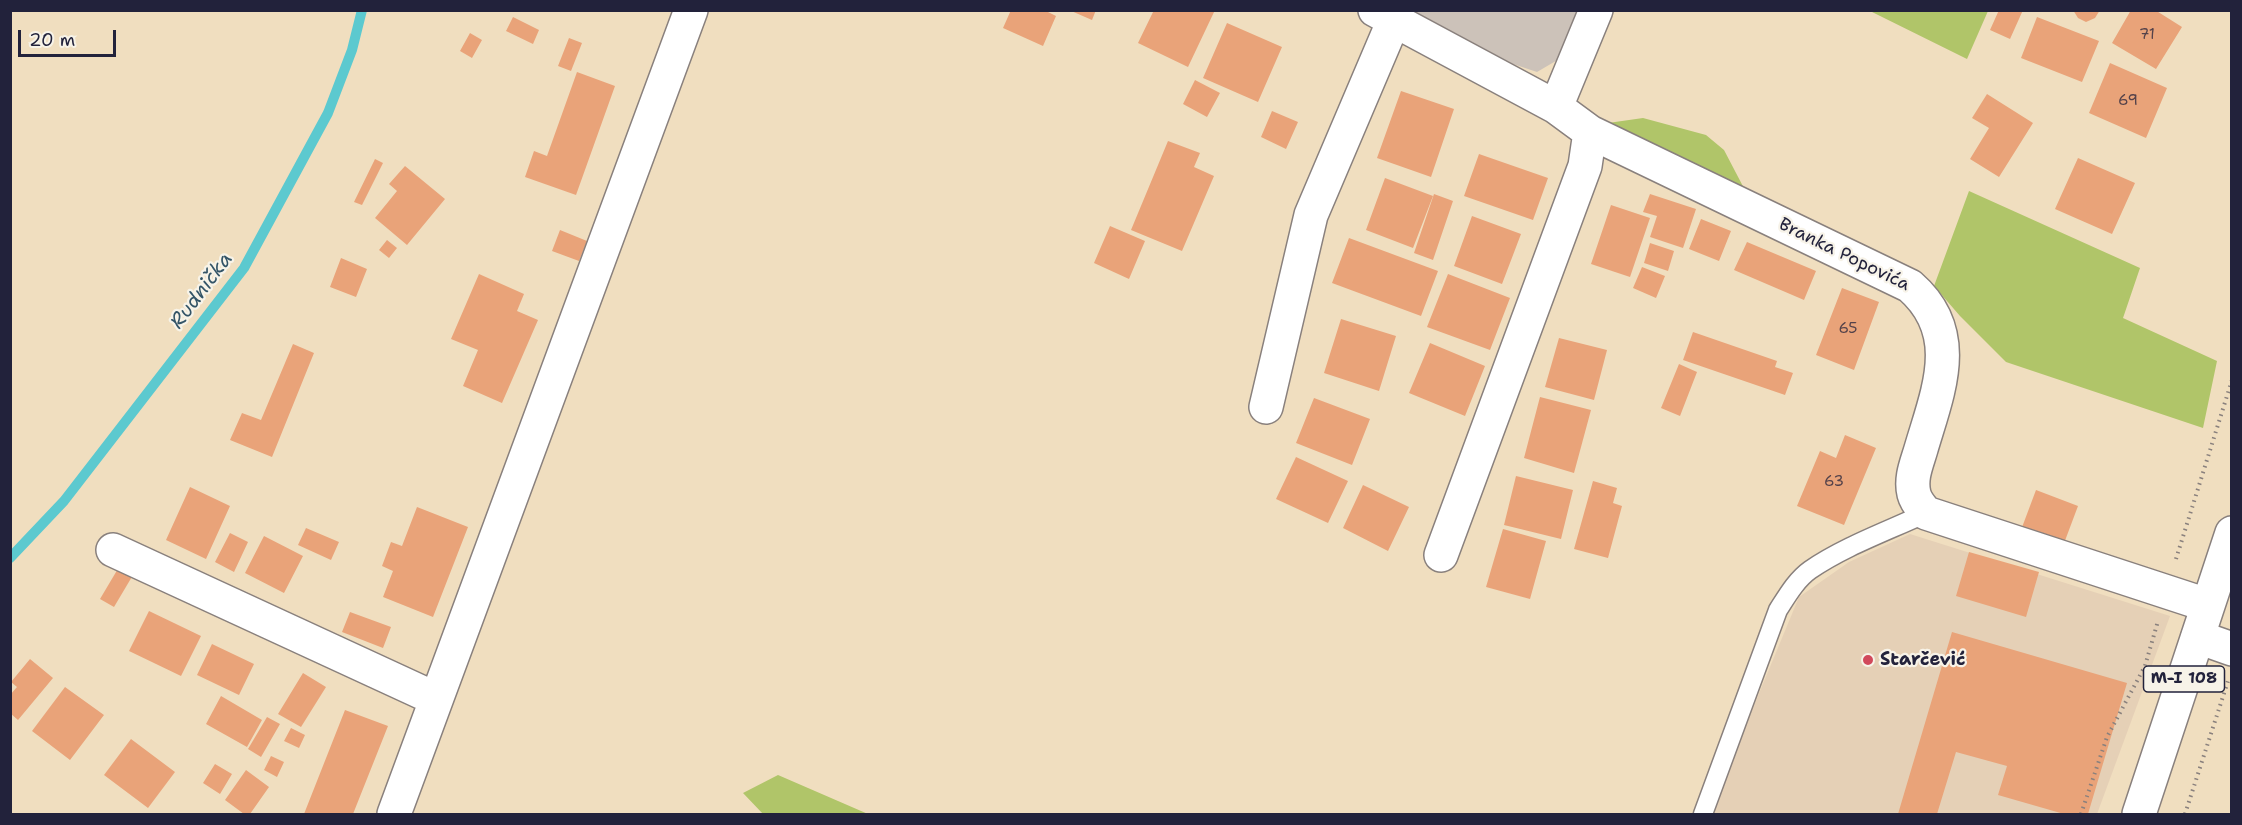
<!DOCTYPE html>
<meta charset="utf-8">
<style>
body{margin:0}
#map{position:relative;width:2242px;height:825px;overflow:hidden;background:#f0debf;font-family:"Shantell Sans",sans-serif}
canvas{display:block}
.frame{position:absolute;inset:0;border:12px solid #22223b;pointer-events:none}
.scale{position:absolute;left:18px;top:30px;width:98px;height:27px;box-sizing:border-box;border:3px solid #22223b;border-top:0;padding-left:8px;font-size:18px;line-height:21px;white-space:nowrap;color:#22223b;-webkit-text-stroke:4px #f7f3e8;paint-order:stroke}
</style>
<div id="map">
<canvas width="2242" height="825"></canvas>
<div class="frame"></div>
<div class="scale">20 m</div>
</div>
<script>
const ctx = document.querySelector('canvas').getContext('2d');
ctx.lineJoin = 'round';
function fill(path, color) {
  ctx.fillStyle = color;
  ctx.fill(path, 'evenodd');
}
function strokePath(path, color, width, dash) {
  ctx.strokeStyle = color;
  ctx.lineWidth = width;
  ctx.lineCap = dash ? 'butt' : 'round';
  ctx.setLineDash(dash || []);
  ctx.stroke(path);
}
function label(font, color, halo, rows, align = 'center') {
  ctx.font = font + ' "Shantell Sans",sans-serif';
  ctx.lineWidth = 4.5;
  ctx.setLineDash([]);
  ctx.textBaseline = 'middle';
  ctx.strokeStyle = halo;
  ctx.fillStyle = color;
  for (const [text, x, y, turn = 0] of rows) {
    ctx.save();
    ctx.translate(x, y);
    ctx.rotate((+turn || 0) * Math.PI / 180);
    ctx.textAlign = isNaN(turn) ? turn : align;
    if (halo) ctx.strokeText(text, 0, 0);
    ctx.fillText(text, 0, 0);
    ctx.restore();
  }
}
fill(new Path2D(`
 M1910 534 2170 616 2097 814H1709L1799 597 1849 562Z`), '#e5d0b6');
fill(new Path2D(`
 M1414 11H1585L1566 55 1537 72 1513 64Z`), '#ccc2b9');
fill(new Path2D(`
 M1870 11H1988L1967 59Z
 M1643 118 1706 135 1724 150 1747 194 1594 125Z
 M1969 191 2140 268 2123 318 2217 361 2203 428 2006 362 1960 316 1934 286Z
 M778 775 868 814H763L743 793Z`), '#b0c569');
strokePath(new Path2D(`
 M10 558 64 501 244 268 328 113 352 50 362 10`), '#5cc9cf', 10);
fill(new Path2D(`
 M1011 10H1044L1056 16 1043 46 1003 28Z
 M1069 10H1096L1092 20Z
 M1154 10H1215L1188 67 1138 43Z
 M1999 10H2023L2010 39 1990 30Z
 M2073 10H2100L2095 18 2086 22 2078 18Z
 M2131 10H2155L2182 27 2156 69 2112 43Z
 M513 17 539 30 533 44 506 31Z
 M2037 17 2099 41 2082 82 2021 58Z
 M1227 23 1282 47 1258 102 1203 78Z
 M470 33 482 40 472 58 460 51Z
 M569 38 582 43 571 71 558 66Z
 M2110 63 2167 88 2146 138 2089 113Z
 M577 72 615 86 576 195 525 177 534 151 547 156Z
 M1195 80 1220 93 1207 117 1183 104Z
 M1401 91 1454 109 1431 177 1377 158Z
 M1987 94 2033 123 1999 177 1970 159 1989 128 1972 118Z
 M1272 111 1298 122 1286 149 1261 137Z
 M1168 141 1200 153 1194 167 1214 176 1182 251 1131 230Z
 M1479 154 1548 178 1533 220 1464 196Z
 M2078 158 2135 183 2112 234 2055 209Z
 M375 159 383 163 362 205 354 202Z
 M405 166 445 199 407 245 375 218 397 191 389 184Z
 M1385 178 1433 196 1413 248 1366 230Z
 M1434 194 1453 201 1433 260 1414 253Z
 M1650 194 1696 209 1683 248 1650 237 1657 216 1643 212Z
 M1611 205 1650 218 1630 277 1591 264Z
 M1472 216 1521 234 1502 284 1454 266Z
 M1701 219 1731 231 1719 261 1689 249Z
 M1110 226 1145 241 1129 279 1094 263Z
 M560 230 587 241 579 261 552 251Z
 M1349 238 1438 271 1421 316 1332 283Z
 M387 240 397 248 389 258 379 250Z
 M1747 242 1816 271 1804 300 1734 270Z
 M1650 243 1674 251 1668 271 1644 263Z
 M341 258 367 269 356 297 330 287Z
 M1642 267 1665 276 1656 298 1633 288Z
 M479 274 524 294 517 311 538 320 502 403 463 386 478 350 451 339Z
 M1448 274 1510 298 1490 350 1427 327Z
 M1842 288 1879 302 1854 370 1816 355Z
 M1341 319 1396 336 1379 391 1324 373Z
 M1693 332 1777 361 1775 367 1793 373 1785 395 1683 360Z
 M1559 338 1607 350 1594 400 1545 387Z
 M1430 343 1485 366 1465 416 1409 393Z
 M293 344 314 353 272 457 230 440 242 413 261 420Z
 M1679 364 1697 372 1680 416 1661 408Z
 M1540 397 1591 410 1574 473 1524 458Z
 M1314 398 1370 419 1352 465 1296 443Z
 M1845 435 1876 448 1844 525 1797 506 1820 451 1836 458Z
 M1296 457 1348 481 1328 523 1276 499Z
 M1516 476 1573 490 1561 539 1504 525Z
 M1593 481 1617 488 1613 503 1622 506 1608 558 1574 549Z
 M1363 485 1409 507 1388 551 1343 528Z
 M190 487 230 506 206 559 166 540Z
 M2036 490 2078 506 2063 546 2021 530Z
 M417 507 468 527 433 617 383 597 393 571 382 566 391 542 402 546Z
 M306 528 339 542 331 560 298 545Z
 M1503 529 1546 541 1530 599 1486 587Z
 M230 533 248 542 234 572 215 562Z
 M264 536 303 556 284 593 245 573Z
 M1969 552 2039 572 2026 617 1956 596Z
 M119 567 133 575 114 607 100 599Z
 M149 611 201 636 181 676 129 651Z
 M350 612 391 627 383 648 342 632Z
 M1952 632 2127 683 2088 814H2064L1998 795 2007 766 1956 752 1937 814H1898Z
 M212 644 254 664 239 695 197 675Z
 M30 659 53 678 18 720 10 713V695L17 687 11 682Z
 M303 673 326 687 301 727 278 714Z
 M65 687 104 715 70 760 32 731Z
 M221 696 262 720 247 747 206 724Z
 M345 710 388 726 353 814H304Z
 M267 717 280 724 261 757 248 749Z
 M291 728 305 735 299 748 284 741Z
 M131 739 175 772 148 808 104 775Z
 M271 756 284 762 277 777 264 770Z
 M215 764 232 774 220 794 203 783Z
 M246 770 269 787 250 814H244L225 800Z`), '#e9a379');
const lane = new Path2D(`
 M1703 814 1778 610C1787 596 1796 580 1810 570 1845 546 1888 531 1926 513`);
const street = new Path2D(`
 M1375 10 1556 107 1590 132 1910 286C1964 333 1938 391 1921 449 1917 463 1910 478 1914 494 1916 502 1921 507 1926 513L2207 605
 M1556 107 1596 10
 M1266 407 1311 215 1394 20
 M113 550 436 699
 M1441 555 1585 166 1590 132
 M2198 637 2232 649
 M394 814 691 10`);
const primary = new Path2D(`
 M2139 814 2232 533`);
strokePath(lane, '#89807d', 21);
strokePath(street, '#89807d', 36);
strokePath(primary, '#89807d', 36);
strokePath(new Path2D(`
 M2176 559 2232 380
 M2081 814 2107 737 2145 666 2158 621
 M2185 814 2228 681`), '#89807d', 4, [1.5, 4.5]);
strokePath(lane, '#fff', 18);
strokePath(street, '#fff', 33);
strokePath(primary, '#fff', 33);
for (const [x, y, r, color] of [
 [1868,660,6,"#d1495b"]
]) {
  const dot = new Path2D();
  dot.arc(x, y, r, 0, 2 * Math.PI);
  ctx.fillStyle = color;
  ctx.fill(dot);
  strokePath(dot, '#f7f3e8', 2);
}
label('15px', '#54424a', null, [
 ["71",2147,35],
 ["69",2128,101],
 ["65",1848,329],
 ["63",1834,482]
]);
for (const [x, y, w] of [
 [2184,679,81]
]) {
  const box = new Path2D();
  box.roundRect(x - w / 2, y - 13, w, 26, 4.5);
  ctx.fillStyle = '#f7f3e8';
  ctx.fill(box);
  strokePath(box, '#22223b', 1.5);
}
label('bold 16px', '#22223b', null, [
 ["M-I 108",2184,679]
]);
label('18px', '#22223b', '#f7f3e8', [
 ["Branka Popovića",1844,255,26]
]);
label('bold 18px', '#22223b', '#f7f3e8', [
 ["Starčević",1880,660]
], 'left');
label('italic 20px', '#335467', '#f7f3e8', [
 ["Rudnička",202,291,-53]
]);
</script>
